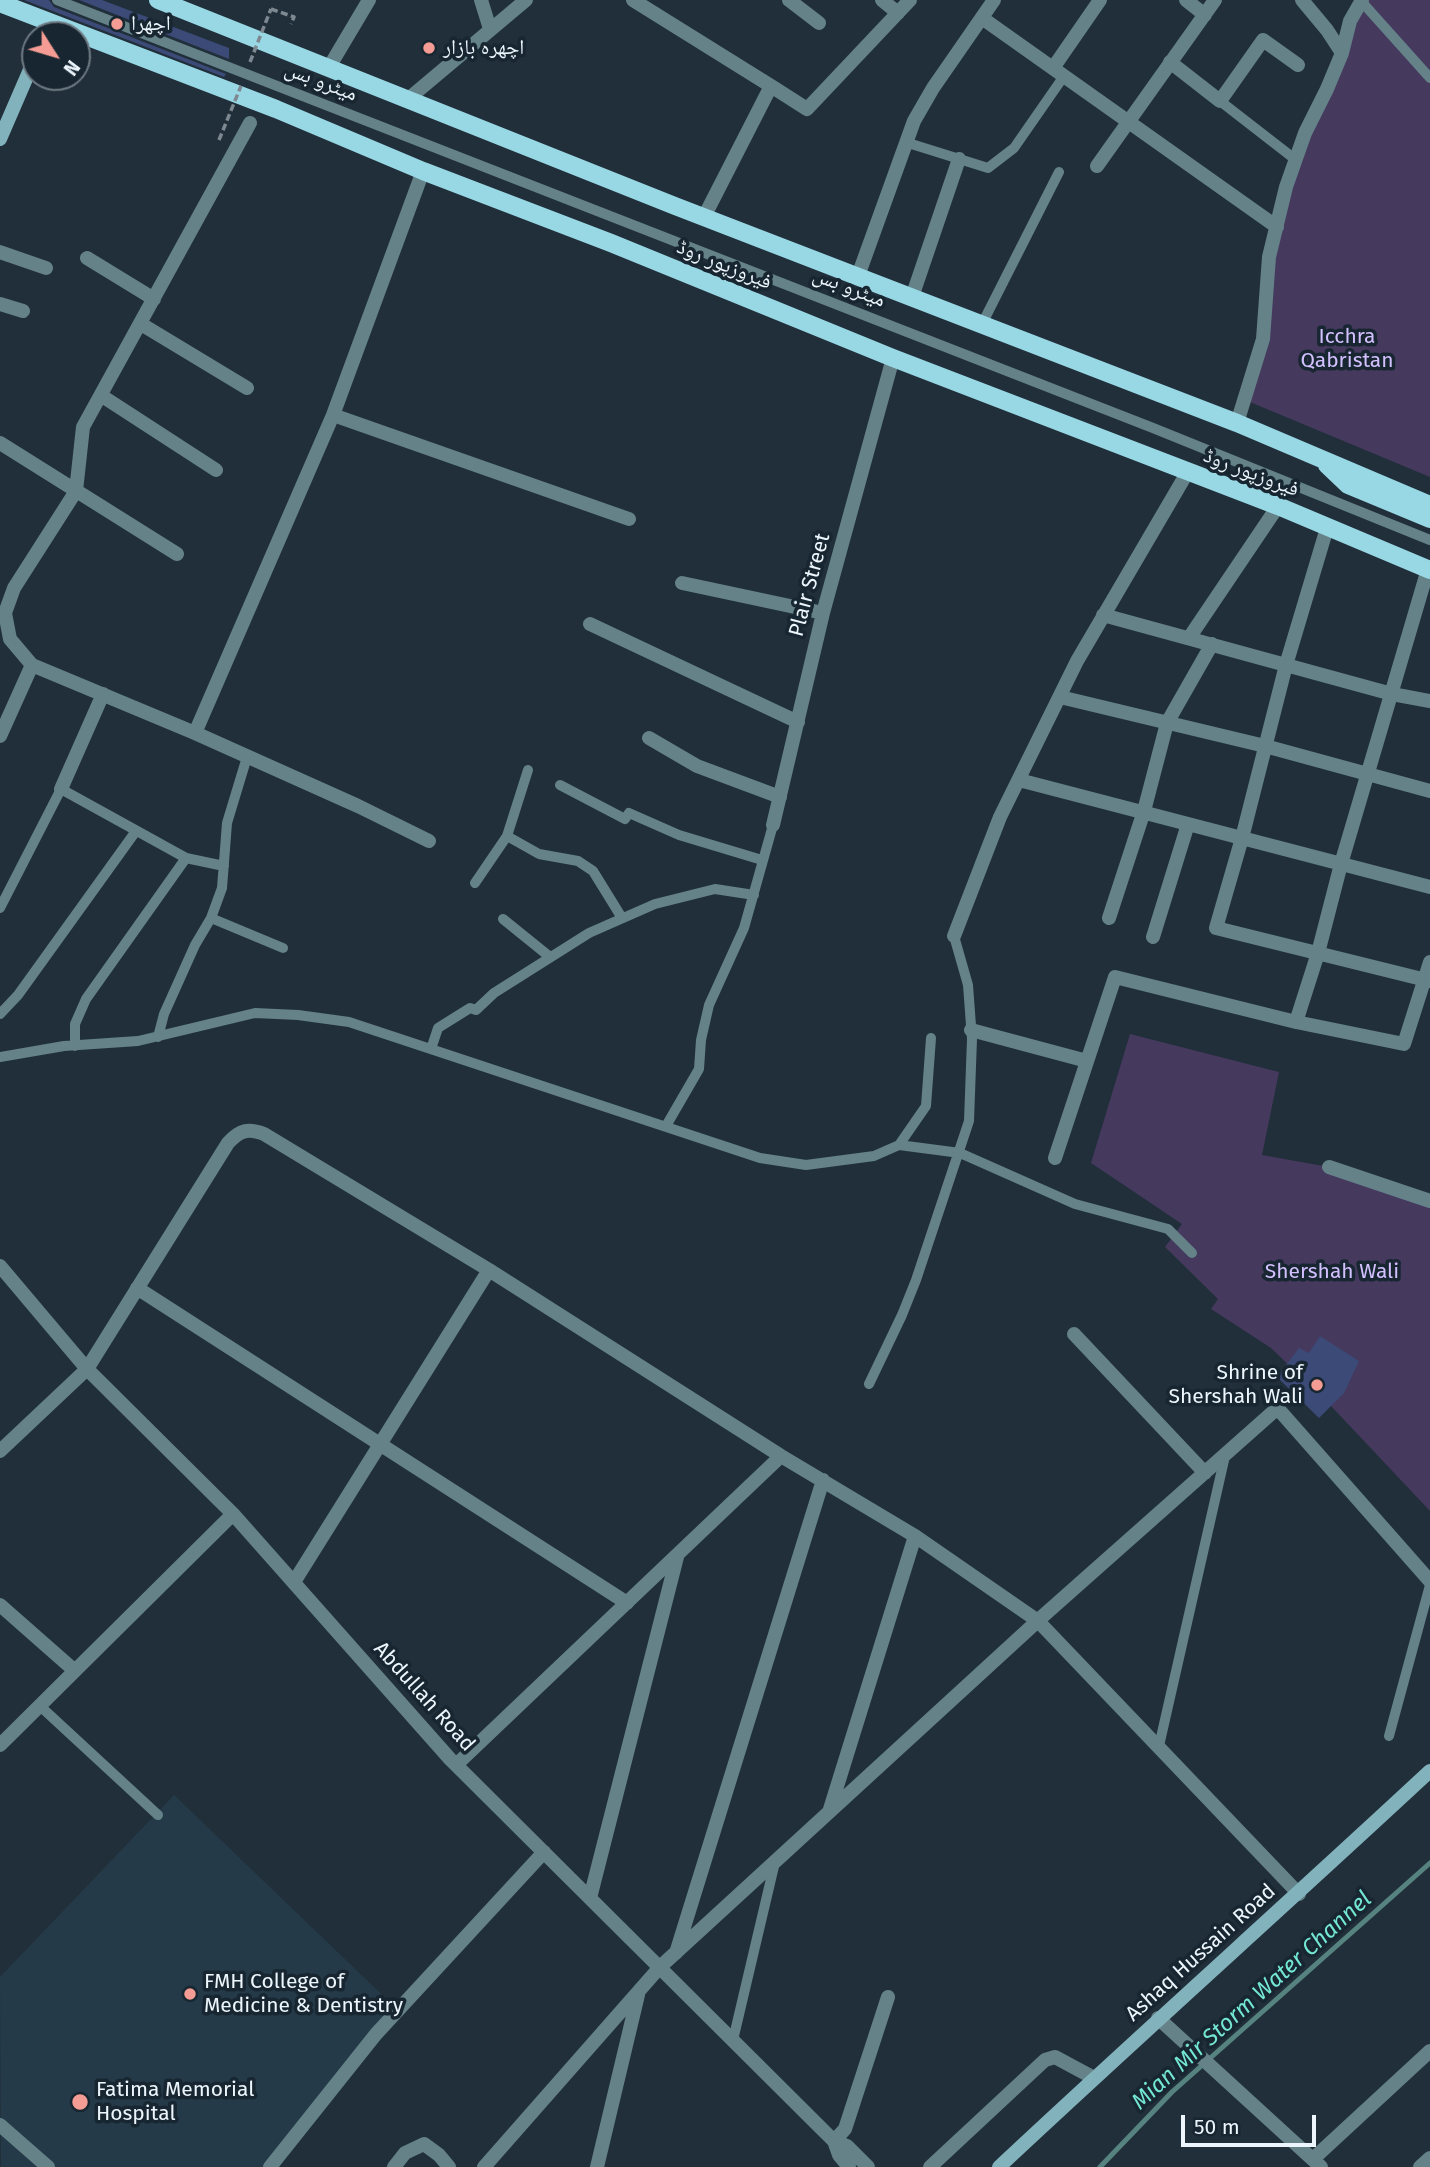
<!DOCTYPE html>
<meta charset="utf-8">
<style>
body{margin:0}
#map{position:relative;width:1430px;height:2167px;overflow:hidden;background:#212f3a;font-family:"Fira Sans",sans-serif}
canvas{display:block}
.north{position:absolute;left:21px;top:21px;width:70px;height:70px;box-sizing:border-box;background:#172630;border:2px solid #6d7982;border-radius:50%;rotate:127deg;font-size:19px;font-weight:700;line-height:28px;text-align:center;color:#edf6fd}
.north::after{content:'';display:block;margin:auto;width:24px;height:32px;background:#f59c94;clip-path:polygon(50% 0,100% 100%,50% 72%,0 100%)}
.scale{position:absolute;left:1181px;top:2115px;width:135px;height:32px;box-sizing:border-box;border:4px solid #edf6fd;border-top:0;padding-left:9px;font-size:21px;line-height:24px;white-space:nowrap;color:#edf6fd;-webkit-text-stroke:5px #172630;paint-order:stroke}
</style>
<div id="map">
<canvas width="1430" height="2167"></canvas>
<div class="north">N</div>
<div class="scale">50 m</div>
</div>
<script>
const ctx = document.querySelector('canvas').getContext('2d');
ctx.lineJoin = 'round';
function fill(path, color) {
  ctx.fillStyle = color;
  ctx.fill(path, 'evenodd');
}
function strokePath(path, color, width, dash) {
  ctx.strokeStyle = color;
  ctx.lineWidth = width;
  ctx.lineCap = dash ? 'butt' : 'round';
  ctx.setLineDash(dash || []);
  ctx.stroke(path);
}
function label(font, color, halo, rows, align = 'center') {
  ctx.font = font + ' "Fira Sans","Noto Naskh Arabic",sans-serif';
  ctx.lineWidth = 7;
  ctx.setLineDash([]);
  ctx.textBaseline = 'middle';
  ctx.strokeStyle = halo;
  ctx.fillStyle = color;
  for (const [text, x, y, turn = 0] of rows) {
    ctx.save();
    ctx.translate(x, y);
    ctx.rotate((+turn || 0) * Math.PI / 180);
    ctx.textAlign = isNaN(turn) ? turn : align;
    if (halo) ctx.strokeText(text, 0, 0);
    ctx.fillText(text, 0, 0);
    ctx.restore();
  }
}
fill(new Path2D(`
 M174 1795 398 2010 271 2167H1L0 1977Z`), '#253a48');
fill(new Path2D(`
 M1362 0H1430V477L1245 400 1286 187Z
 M1130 1034 1279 1072 1262 1155 1329 1167 1430 1201V1511L1331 1406 1271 1348 1211 1309 1218 1299 1165 1247 1182 1224 1091 1163Z`), '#45395e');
strokePath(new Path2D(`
 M1100 2167 1172 2092 1430 1863`), '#568380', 5);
fill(new Path2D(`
 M24 0H49L54 7 226 74 224 77Z
 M79 0H102L229 48V59Z
 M1320 1336 1359 1361 1344 1393 1319 1418 1277 1377 1299 1348 1309 1353Z`), '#3c4a77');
strokePath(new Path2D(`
 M271 9 294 17 291 24`), '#7d8891', 3.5, [7, 3.5]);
strokePath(new Path2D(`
 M1361 1 1430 78
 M1220 101 1296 160
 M905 142 988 168 1014 148 1064 76
 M982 324 1059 172
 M560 785 625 819 629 813 679 835 762 860
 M507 836 528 770
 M475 883 507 836 539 854 578 861 593 871 622 918
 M0 908 61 789 186 858 224 866
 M211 918 283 948
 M503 919 550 957
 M0 1014 18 995 136 831
 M158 1037 164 1014 195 945 211 918 222 888 227 823 247 757
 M75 1046V1024L86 999 186 858
 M431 1049 438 1028 470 1008 476 1010 494 993 589 933 655 904 715 889 754 895
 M0 1057 64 1046 138 1041 255 1013 298 1015 349 1022 760 1158 806 1165 874 1156 899 1145 960 1153 1075 1204 1168 1229 1192 1253
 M666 1126 699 1069 701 1040 709 1005 744 928 773 825
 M899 1145 926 1106 931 1038
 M869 1384 902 1315 916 1280 969 1121 972 1039 968 985 954 936
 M40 1706 158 1815
 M1389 1736 1430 1585
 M1159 1746 1225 1456
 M733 2040 775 1862`), '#648288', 10);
strokePath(new Path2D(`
 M481 0 490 29
 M633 0 771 86 704 217
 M789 0 819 23
 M882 0 898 13
 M1186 0 1205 15
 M1302 0 1327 30 1342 53
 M982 18 1277 227
 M1170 62 1220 101 1263 40 1298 65
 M1053 68 1100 0
 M328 69 369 0
 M771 86 807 109 910 0
 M407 100 526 0
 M250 123 83 427 76 491 14 588 5 613 10 639 32 665 195 733 358 806 429 841
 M1097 166 1215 0
 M0 252 46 268
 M87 258 154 299
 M858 276 914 121 933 88 994 0
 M912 297 959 159
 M0 304 23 311
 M141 324 247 388
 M102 396 216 470
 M333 415 629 519
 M1237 423 1263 339 1269 257 1286 187 1305 133 1327 89 1342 53 1350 21 1362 0
 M0 443 177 554
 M1327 528 1286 665 1242 838 1216 928 1430 981
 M682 583 823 613
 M1103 615 1392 694 1430 701
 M590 624 798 722
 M1189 638 1278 506
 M1060 697 1265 746 1430 791
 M195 733 333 415 423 171
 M0 736 32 665
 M649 738 697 766 780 797
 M1019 780 1430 887
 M61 789 103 694
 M773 825 823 613 893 358
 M1109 918 1144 811 1167 723 1212 644
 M954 936 1000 817 1077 661 1187 473
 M1153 937 1188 824
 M1296 1022 1318 953 1341 864 1428 569
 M971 1030 1087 1061
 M1055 1158 1115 977 1296 1022 1404 1044 1430 962
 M1329 1167 1430 1201
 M0 1266 87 1369 233 1514 450 1759 834 2141 847 2146 868 2167
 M137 1288 627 1603
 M1074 1334 1205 1473
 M0 1451 87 1369 228 1143C240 1130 248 1128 264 1134L489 1270 781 1456 915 1536 1038 1621 1299 1894
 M294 1582 489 1270
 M0 1605 75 1671
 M0 1745 233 1514
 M456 1765 781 1456
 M830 1809 915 1536
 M590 1898 677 1557
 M676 1953 823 1480
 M1158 2018 1321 2167
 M0 2125 48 2167
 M834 2141 845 2129 888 1997
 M834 2141 839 2155 849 2167
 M1313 2159 1430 2051
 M270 2167 376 2034 544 1852
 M394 2167 405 2153 424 2144 439 2155 449 2167
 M484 2167 660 1967 1043 1616 1273 1412 1276 1409 1280 1411 1430 1581
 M597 2167 638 1995
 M930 2167 1045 2060 1055 2057 1094 2078
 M1420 2167 1430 2158`), '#648288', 14);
strokePath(new Path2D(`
 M0 139 35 58
 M999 2167C1142 2033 1287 1904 1430 1771`), '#82b2bc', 14);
strokePath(new Path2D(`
 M158 0 675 206 1237 423 1430 505
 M0 3 276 109 423 171 611 243 893 358 1278 506 1430 570
 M1327 465 1348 485 1430 519`), '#98d7e4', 18);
strokePath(new Path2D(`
 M250 62 271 9
 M219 140 241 86`), '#7d8891', 3.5, [7, 3.5]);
strokePath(new Path2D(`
 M57 0 1153 428 1430 540`), '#648288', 10);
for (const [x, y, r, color] of [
 [117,24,7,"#f59c94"],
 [429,48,7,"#f59c94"],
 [1317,1385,7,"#f59c94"],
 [190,1994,7,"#f59c94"],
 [80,2102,9,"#f59c94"]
]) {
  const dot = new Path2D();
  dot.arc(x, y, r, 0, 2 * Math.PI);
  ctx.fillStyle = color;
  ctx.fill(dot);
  strokePath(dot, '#172630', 2.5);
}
label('21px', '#edf6fd', '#172630', [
 ["اچھرا",131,24],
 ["اچھرہ بازار",443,48],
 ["Shrine of",1303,1373,"right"],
 ["Shershah Wali",1303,1397,"right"],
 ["FMH College of",204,1982],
 ["Medicine & Dentistry",204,2006],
 ["Fatima Memorial",96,2090],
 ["Hospital",96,2114]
], 'left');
label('21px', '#edf6fd', '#172630', [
 ["میٹرو بس",321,82,21],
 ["فیروزپور روڈ",724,265,22],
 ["میٹرو بس",849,288,21],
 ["فیروزپور روڈ",1251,473,21],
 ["Plair Street",810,585,-75],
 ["Abdullah Road",424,1697,48],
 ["Ashaq Hussain Road",1201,1953,-42]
]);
label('21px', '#d3c0fe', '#172630', [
 ["Icchra",1347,337],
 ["Qabristan",1347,361],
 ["Shershah Wali",1332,1272]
]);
label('italic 23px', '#74e6d4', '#172630', [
 ["Mian Mir Storm Water Channel",1252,2001,-42]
]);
</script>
